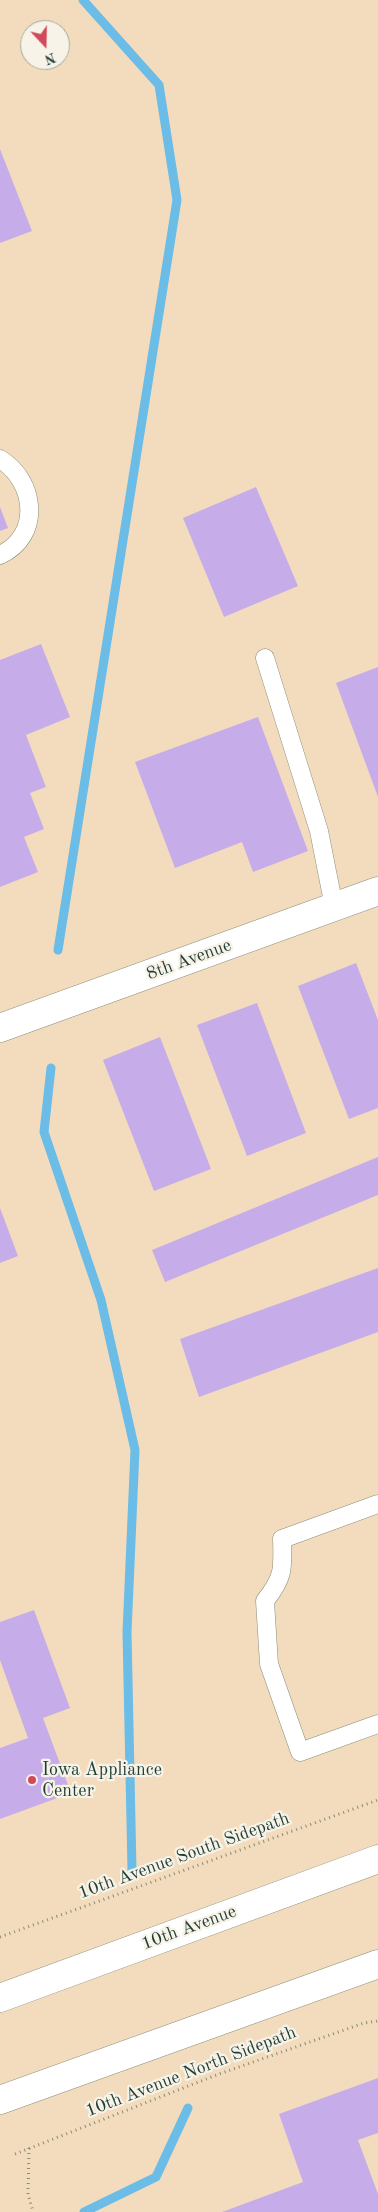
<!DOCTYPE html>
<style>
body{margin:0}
#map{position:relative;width:378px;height:2212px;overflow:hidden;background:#f3dcbd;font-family:"Old Standard TT",serif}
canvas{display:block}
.north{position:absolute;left:20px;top:20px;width:50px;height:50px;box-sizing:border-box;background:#f7f3e8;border:1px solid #a1aaa0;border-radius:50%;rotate:159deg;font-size:14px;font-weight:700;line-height:20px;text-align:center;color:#1f3d34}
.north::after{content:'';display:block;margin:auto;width:18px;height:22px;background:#d1495b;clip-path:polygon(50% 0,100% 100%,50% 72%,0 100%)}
</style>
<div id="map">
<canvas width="378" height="2212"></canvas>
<div class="north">N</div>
</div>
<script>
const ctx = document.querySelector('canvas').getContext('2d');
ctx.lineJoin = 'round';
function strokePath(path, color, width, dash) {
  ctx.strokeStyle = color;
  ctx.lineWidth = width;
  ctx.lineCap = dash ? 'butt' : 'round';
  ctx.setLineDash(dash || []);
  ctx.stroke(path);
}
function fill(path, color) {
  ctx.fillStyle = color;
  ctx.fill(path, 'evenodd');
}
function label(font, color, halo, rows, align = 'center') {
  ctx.font = font + ' "Old Standard TT",serif';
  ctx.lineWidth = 4.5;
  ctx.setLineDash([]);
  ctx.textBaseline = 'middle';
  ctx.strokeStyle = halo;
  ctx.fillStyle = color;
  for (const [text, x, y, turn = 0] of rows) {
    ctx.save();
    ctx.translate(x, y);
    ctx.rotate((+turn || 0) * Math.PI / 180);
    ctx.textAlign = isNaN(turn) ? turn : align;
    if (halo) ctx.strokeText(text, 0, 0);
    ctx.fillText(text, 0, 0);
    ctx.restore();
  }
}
strokePath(new Path2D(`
 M58 950 177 200 159 85 83 0
 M51 1068 44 1132 101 1300 135 1450 127 1632 132 1870
 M84 2212 156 2177 188 2108`), '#6bbce6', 9);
fill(new Path2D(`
 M0 149 32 231 0 243Z
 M256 487 298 586 224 617 183 518Z
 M0 507 8 528 0 531Z
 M41 644 70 717 26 735 46 787 30 793 44 829 24 837 38 872 0 887V660Z
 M378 667V797L336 683Z
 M258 717 308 851 253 872 242 842 175 868 135 762Z
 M356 963 378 1020V1108L349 1119 298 986Z
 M257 1003 306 1133 247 1156 197 1025Z
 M160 1037 211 1169 154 1191 103 1060Z
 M378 1157V1195L165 1282 152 1250Z
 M0 1208 18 1256 0 1263Z
 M378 1268V1332L199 1397 180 1339Z
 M34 1610 70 1708 43 1718 71 1793 0 1819V1748L28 1738 0 1660V1622Z
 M378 2078V2133L358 2140 378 2194V2212H222L303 2182 279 2114Z`), '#c6adea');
const service = new Path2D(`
 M0 459C36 481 42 536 0 555
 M265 658 319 831 334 907
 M378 1504 282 1539C283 1569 284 1577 265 1601L269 1664 300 1752 378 1724`);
const minor = new Path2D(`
 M0 1028 378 891`);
const primary = new Path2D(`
 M0 1998 378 1859
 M0 2100 378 1964`);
strokePath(service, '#898c78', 19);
strokePath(minor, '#898c78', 29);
strokePath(primary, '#898c78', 29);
strokePath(new Path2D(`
 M0 1937 378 1800
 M29 2148 28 2194 33 2212
 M15 2154 219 2074 364 2023 378 2021`), '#898c78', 3, [1, 4]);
strokePath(service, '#fff', 18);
strokePath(minor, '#fff', 28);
strokePath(primary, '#fff', 28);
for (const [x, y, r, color] of [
 [32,1780,5,"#d1495b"]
]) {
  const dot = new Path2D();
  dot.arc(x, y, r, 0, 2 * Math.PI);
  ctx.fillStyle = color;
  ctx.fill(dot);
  strokePath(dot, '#f7f3e8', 2);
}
label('18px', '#1f3d34', '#f7f3e8', [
 ["8th Avenue",189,960,-20],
 ["10th Avenue South Sidepath",184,1856,-20],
 ["10th Avenue",189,1928,-20],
 ["10th Avenue North Sidepath",191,2072,-21]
]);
label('18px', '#1f3d34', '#f7f3e8', [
 ["Iowa Appliance",42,1770],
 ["Center",42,1791]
], 'left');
</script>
